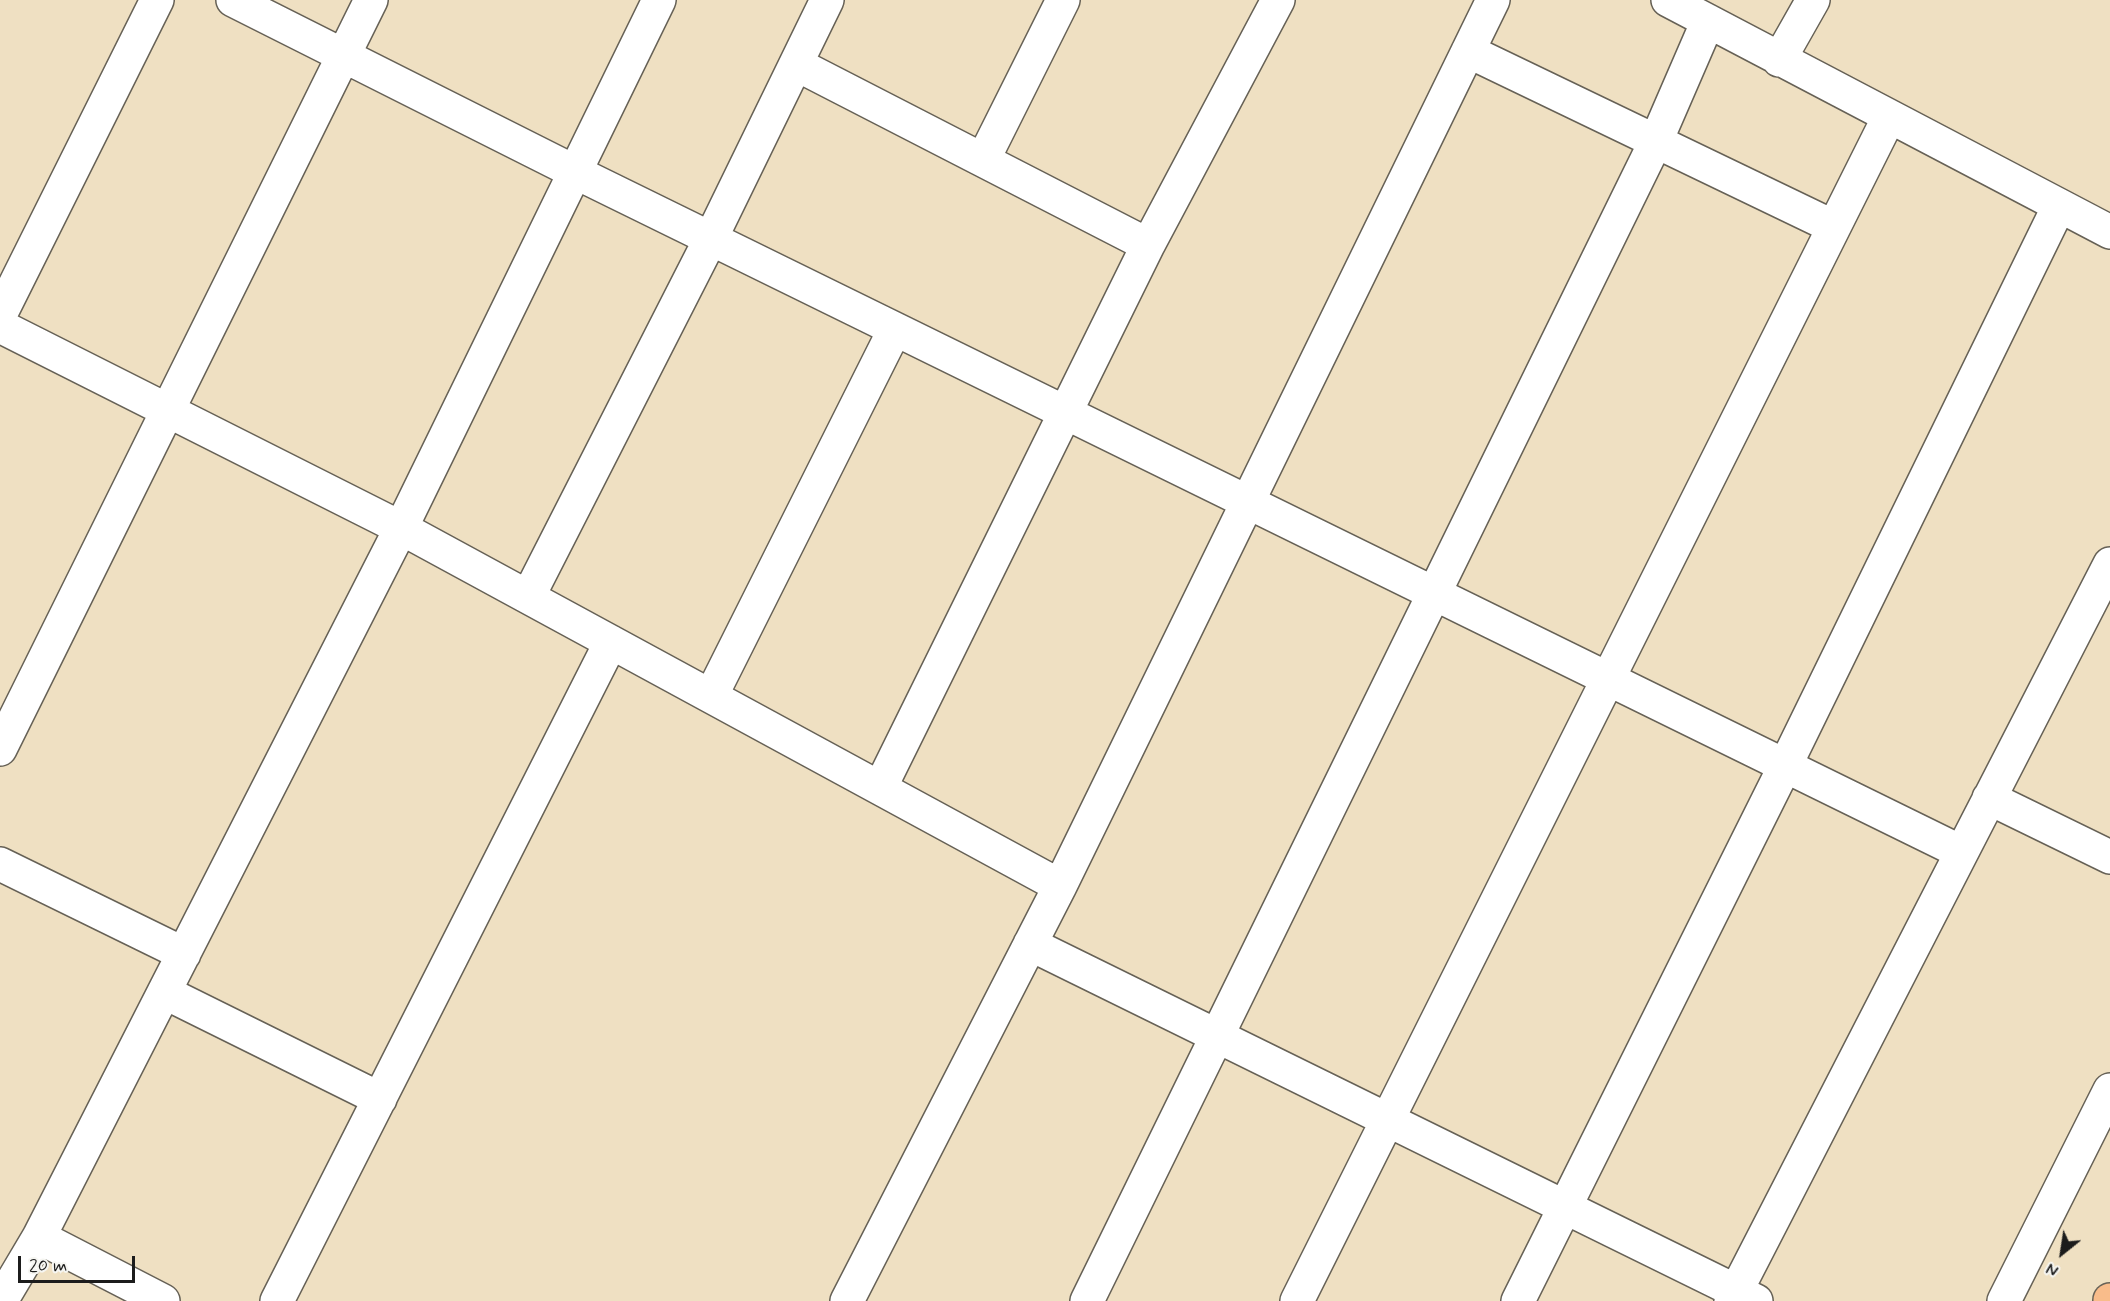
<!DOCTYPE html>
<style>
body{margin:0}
#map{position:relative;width:2110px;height:1301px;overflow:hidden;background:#efe0c2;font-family:Mynerve,sans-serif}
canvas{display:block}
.north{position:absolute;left:2032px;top:1223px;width:60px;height:60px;-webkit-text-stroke:4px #f6f6f2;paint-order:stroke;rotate:210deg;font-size:16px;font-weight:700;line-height:24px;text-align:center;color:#1c1c1c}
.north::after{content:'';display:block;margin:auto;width:21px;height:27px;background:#1c1c1c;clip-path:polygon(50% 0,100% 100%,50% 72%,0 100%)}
.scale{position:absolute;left:18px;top:1256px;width:117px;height:27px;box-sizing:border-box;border:3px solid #1c1c1c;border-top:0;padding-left:8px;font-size:18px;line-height:21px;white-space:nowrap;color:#1c1c1c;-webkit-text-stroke:4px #f6f6f2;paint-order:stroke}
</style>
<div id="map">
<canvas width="2110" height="1301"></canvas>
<div class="north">N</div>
<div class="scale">20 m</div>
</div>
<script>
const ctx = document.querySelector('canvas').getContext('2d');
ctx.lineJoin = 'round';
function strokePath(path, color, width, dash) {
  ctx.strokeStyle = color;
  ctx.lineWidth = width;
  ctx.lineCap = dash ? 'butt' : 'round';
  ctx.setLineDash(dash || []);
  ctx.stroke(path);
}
const minor = new Path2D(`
 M233 0 575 172 1961 852
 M1668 0 2110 232
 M1468 51 1834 227
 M1779 60 1813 0
 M796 64 1148 245
 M983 160 1063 0
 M0 315 157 0
 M0 326 401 528 1060 886
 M528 597 711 238 827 0
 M711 696 895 329
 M0 749 371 0
 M880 788 1148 245 1278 0
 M1989 798 2110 857
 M0 864 184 954
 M1030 944 1756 1301
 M164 992 380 1099
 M39 1237 163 1301
 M1 1301 39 1237 401 528 659 0
 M277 1301 611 642
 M847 1301 1060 886 1493 0
 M1087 1301 1656 141 1708 21
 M1297 1301 1889 117
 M1518 1301 1785 766 2059 206
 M1731 1301 2110 564
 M2004 1301 2110 1090`);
const major = new Path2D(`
 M2110 1301V1300`);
strokePath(minor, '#666156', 36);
strokePath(major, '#666156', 36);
strokePath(minor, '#fff', 33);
strokePath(major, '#f9bc8a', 33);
</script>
